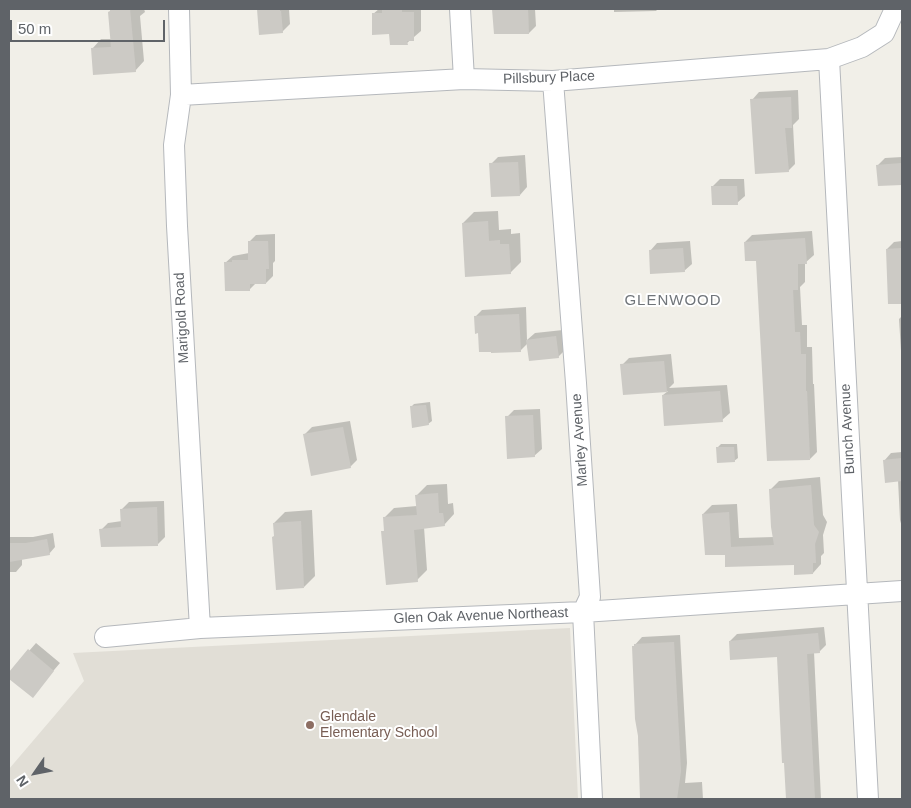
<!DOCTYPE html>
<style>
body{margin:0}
#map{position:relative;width:911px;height:808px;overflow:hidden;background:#f1efe8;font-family:Helvetica,sans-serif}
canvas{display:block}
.frame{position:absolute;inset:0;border:10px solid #5f6368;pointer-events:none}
.north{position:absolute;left:10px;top:748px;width:50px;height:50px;-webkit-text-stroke:4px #fff;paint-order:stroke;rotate:237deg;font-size:14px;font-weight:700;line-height:20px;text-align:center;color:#5f6368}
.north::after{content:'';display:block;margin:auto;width:18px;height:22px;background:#5f6368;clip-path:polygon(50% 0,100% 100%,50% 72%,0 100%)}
.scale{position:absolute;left:10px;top:20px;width:155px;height:22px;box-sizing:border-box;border:2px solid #5f6368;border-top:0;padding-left:6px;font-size:15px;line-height:18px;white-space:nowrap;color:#5f6368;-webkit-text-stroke:4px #fff;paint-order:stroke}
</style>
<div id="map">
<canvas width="911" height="808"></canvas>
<div class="frame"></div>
<div class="north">N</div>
<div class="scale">50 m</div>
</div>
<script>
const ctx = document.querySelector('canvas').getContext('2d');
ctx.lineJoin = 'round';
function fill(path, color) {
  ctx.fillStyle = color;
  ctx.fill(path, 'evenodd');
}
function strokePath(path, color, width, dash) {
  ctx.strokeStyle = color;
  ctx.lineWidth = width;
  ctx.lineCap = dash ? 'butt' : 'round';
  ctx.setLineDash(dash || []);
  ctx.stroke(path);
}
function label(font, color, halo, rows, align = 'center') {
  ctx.font = font + ' Helvetica,sans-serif';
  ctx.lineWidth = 4;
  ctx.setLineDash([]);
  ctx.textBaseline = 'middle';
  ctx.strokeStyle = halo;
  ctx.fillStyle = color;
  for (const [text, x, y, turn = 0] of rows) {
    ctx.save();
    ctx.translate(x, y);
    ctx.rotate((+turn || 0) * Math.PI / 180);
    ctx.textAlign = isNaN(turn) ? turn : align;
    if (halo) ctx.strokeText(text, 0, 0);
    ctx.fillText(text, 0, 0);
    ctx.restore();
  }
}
fill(new Path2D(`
 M570 628 578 799H9V769L84 681 73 653Z`), '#e1ded6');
fill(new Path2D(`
 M111 9H144L145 12 140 16 144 61 135 71 92 49 101 39H111Z
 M259 9H289L290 24 282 32 260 34Z
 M379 9H421V31L407 43 391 33 373 14Z
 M493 9H535L536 26 529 33H495Z
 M614 9H658L656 11 614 12Z
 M798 90 799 119 793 125 795 164 788 171 752 100 759 92Z
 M525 155 527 187 520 195 491 164 498 157Z
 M902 157V183L879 185 878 165 885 158Z
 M720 179H744L745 196 737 203 712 187Z
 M498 211 499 230 511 229V234L520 233 521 262 510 273 463 223 474 212Z
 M812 231 814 255 805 263V282L800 287 802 325H807V347H812L813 384H814L817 452 810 459 757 259 745 242 752 235Z
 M275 234V261L273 263V276L266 283H256L250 289 225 263 233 256 249 253V242L256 235Z
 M690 241 692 264 684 271 650 251 657 243Z
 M902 241V284L889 285 887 249 894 242Z
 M526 307 527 340 535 333 563 330 565 350 558 357 528 343 520 351 479 332 475 317 482 310Z
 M902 316V351H901L899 319Z
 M671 354 674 383 669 388 727 385 730 413 722 420 663 395 668 391 624 394 622 365 629 358Z
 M430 402 432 421 428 424 411 407 414 404Z
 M540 409 542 449 534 456 507 417 514 410Z
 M350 421 357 460 350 467 304 435 312 427Z
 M721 444H737L738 458 734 461 717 448Z
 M902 452V527L900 520 898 480 884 461 891 453Z
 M820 477 823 515 827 522 823 535 824 553 821 556V564L813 573 795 564 726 554 703 514 712 505 737 504 739 538 774 537 770 490 779 481Z
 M447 484 448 504 453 503 454 514 444 525 424 527 427 570 417 580 383 532 385 529 384 518 394 508 417 506V495L427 485Z
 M164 501 165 537 158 544 101 530 108 523 122 521V509L129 502Z
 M312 510 315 576 304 587 275 535 274 523 285 512Z
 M53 533 55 547 49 554 22 558V565L16 572H9V537H33Z
 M824 627 826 645 819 652H814L821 799H787L778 655 730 641 737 634Z
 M680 635 687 763 685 783 702 782 703 799H642L633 647 642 637Z
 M36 643 60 663 32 696 9 677V674Z`), '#0003');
fill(new Path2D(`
 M110 9H130L136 72 93 75 91 48 111 47 108 12 110 11Z
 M257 9H280V11H281L283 33 259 35Z
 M382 9H402V12H414V41H407L408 45H390L389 34 372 35V13H382Z
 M492 9H528L529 34H494Z
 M791 97 792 128H785L789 172 755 174 750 99Z
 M518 162 520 196 491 197 489 163Z
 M902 163V185L878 186 876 165Z
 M711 186H737L738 205H712Z
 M488 221 489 241 500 240V244H509L511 274 465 277 462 223Z
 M805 238 807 264H798V290H793L795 332H800L801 354H806V391H807L810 460 767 461 756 261H745L744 242Z
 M248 241H268L269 269H266V284H250V291H225L224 262H232V260H248Z
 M683 248 685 272 650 274 649 250Z
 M902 248V304H888L886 249Z
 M519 314 521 352 491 353V352H479L478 333 475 334 474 316Z
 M556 336 559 358 529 361 526 340Z
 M664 361 667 392 623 395 620 364Z
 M720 391 723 422 664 426 662 395Z
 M426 405 429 425 412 428 410 406Z
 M533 415 535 457 507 459 505 416Z
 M343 427 351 468 311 476 303 434Z
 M716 447H734L735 462 717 463Z
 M902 458V481L885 483 883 460Z
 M811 485 814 525 819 532 815 544 816 563H813V574L794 575V565L725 567V555H705L702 514 729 512 731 547 774 545 771 527 769 489Z
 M438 493 439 513H443L445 526 414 530 418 582 386 585 381 531H384L383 517 417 515 415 495Z
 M157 507 158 546 101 547 99 529 121 527 120 509Z
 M301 521 304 588 276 590 272 537 274 536 273 523Z
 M47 539 50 555 9 562V543H26Z
 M818 633 820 653 807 654 815 799H786L784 763H782L777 657 730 660 729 641Z
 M674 642 681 771 677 799H640L638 736 635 719 632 646H634V644Z
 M28 649 54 671 33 698 9 679V672Z`), '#cccac5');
const minor = new Path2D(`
 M179 9 181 95 174 145 177 226 200 628
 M460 9 464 79
 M829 59 868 799
 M553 81 576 383 590 597 583 612 592 799
 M181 95 464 79 553 81 829 59 862 47 884 33 895 9
 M105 637 200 628 583 612 902 591`);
strokePath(minor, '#b5b8bc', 22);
strokePath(minor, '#fff', 20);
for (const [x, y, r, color] of [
 [310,725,5,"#8d6e63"]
]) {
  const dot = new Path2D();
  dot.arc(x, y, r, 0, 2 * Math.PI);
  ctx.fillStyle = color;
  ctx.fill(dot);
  strokePath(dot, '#fff', 2);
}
label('14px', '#5f6368', '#fff', [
 ["Pillsbury Place",549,78,-2],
 ["Marigold Road",182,318,-93],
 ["Bunch Avenue",848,429,-93],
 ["Marley Avenue",580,440,-94],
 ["Glen Oak Avenue Northeast",481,616,-2]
]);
label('14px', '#785e54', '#fff', [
 ["Glendale",320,717],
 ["Elementary School",320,733]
], 'left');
ctx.letterSpacing = '1px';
label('15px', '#70757a', '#fff', [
 ["GLENWOOD",673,301]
]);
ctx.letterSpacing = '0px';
</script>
